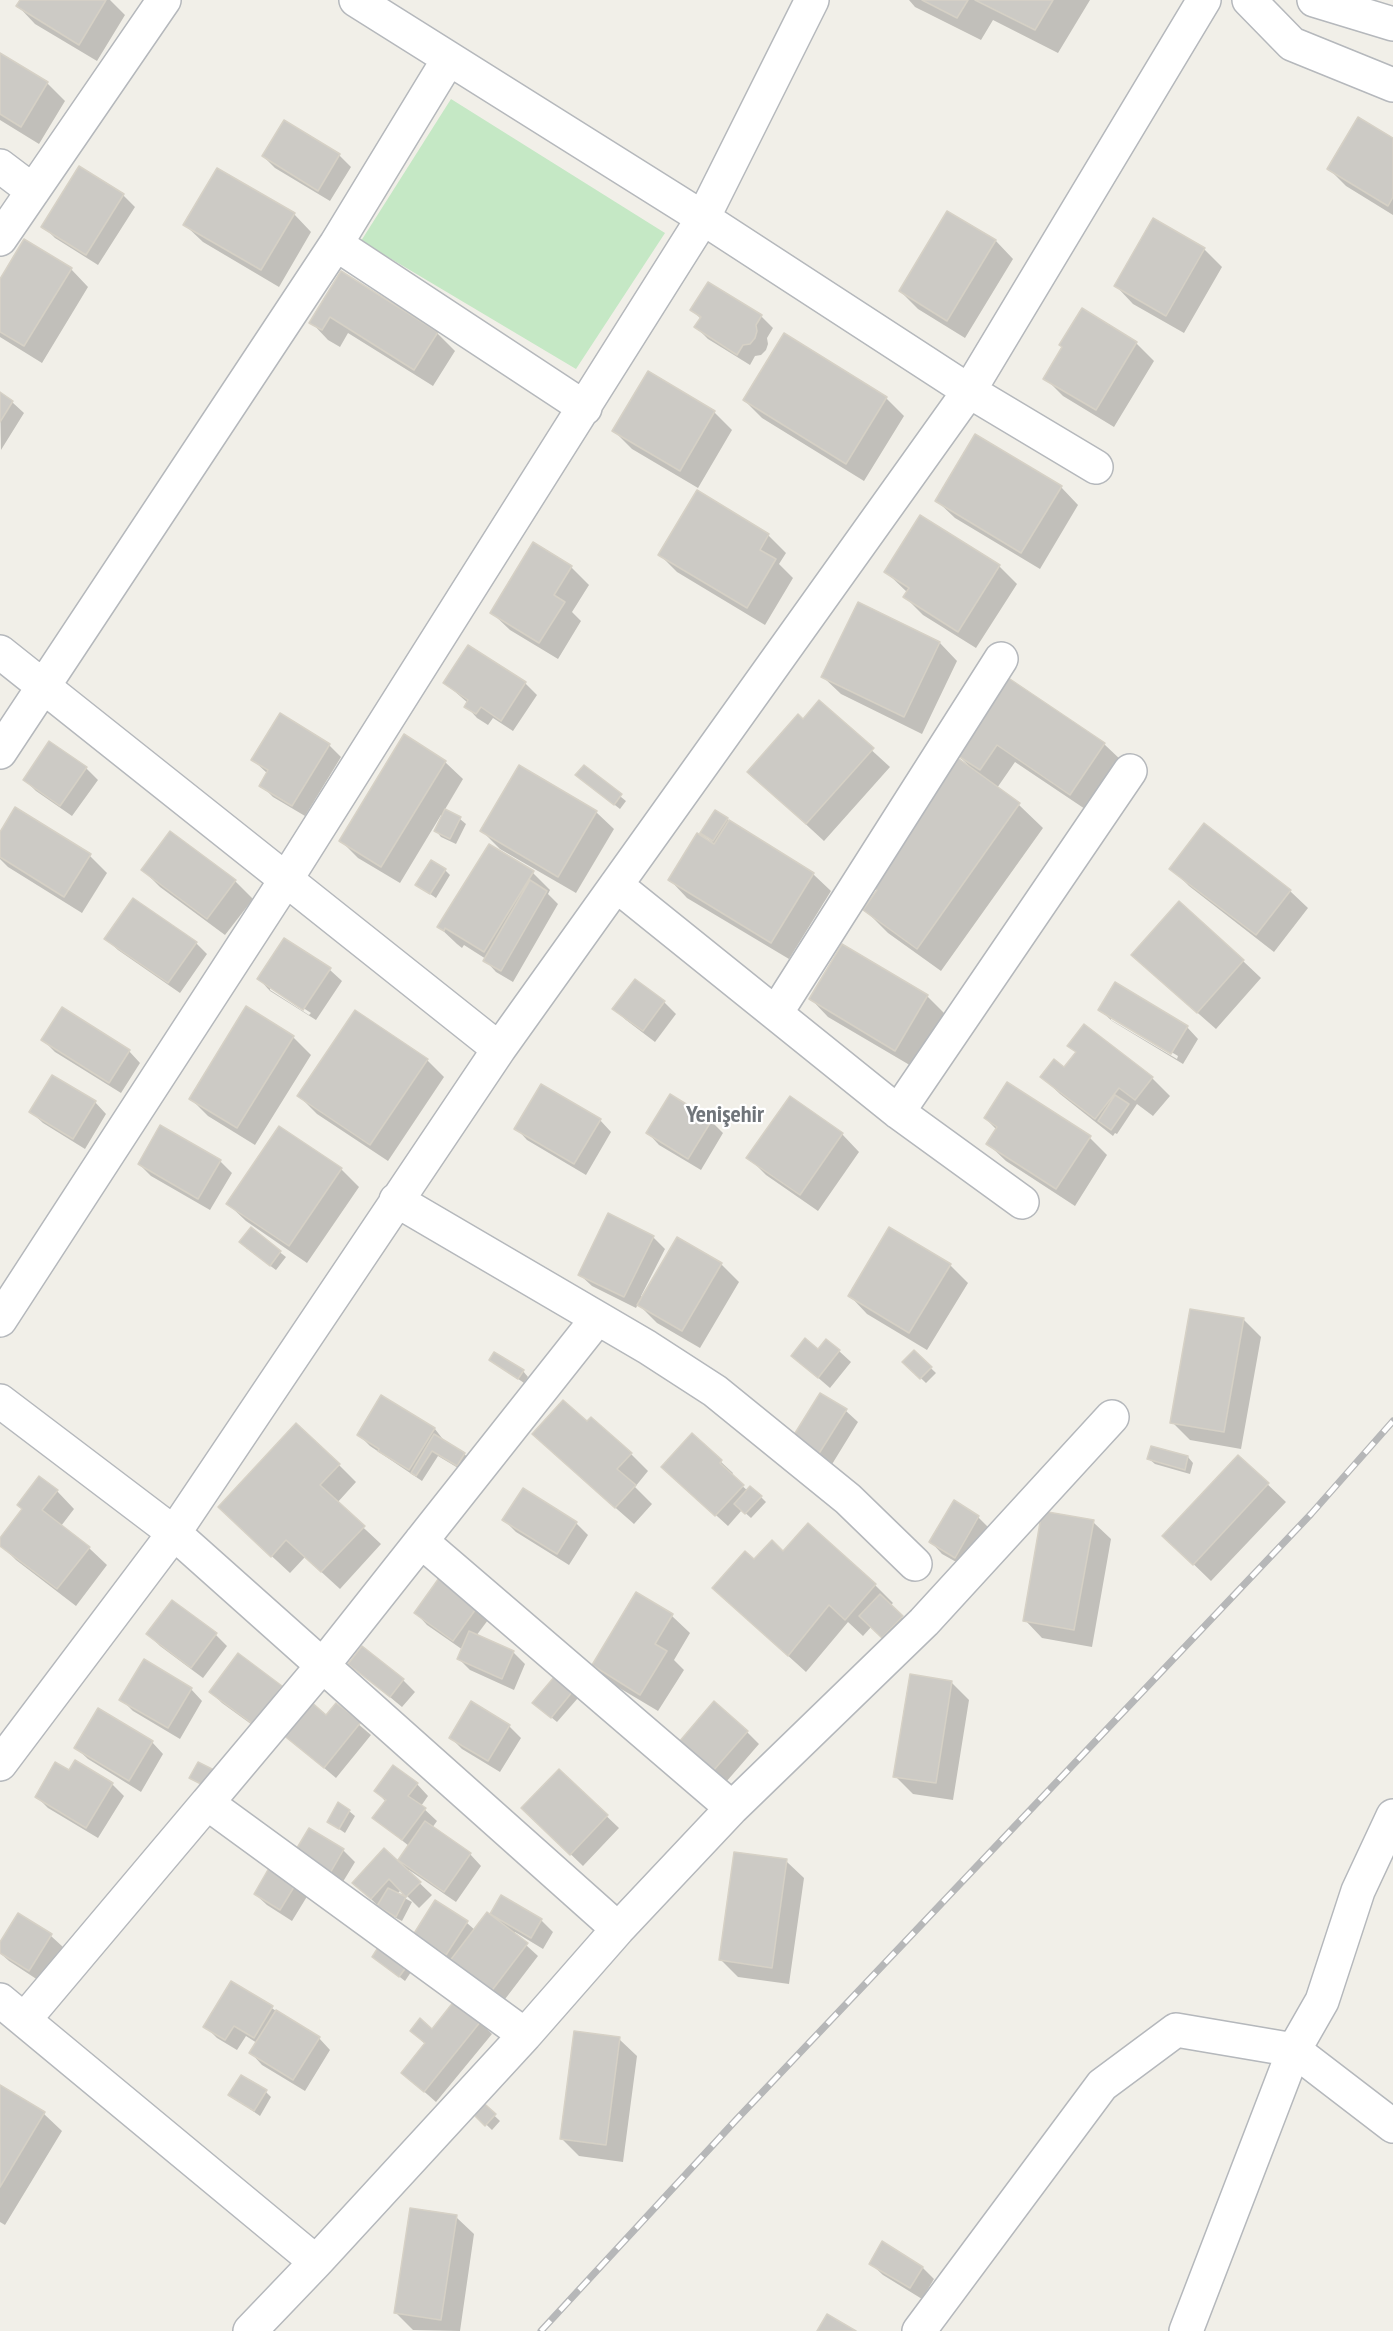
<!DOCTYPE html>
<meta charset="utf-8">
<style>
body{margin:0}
canvas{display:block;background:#f1efe8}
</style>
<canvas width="1393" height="2331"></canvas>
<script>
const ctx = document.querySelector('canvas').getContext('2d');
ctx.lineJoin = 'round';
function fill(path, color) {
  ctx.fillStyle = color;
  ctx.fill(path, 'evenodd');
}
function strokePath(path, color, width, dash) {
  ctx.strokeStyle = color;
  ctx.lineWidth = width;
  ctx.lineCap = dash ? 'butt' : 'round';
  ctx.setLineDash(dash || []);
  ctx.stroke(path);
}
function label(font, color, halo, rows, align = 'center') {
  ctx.font = font + ' "PT Sans Narrow",sans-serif';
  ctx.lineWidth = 4.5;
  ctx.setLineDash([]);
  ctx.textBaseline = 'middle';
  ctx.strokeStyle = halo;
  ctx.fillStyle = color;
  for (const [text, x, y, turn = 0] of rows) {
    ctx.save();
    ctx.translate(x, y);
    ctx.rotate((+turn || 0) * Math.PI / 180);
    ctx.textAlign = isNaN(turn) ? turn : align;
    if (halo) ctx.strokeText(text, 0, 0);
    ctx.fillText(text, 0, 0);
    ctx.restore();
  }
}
fill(new Path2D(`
 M451 99 665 233 576 369 361 241Z`), '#c5e8c5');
fill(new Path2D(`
 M22 0H110L125 15 97 61 35 24 18 6Z
 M909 0H1090L1058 53 993 20 981 40 915 7Z
 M0 55 47 83 65 101 39 144 0 120Z
 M284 122 339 155 351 167 330 201 275 168 263 156Z
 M1393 140V215L1346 186 1329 169Z
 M123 195 135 207 98 265 55 238 43 226Z
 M948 213 996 241 1013 259 965 338 918 309 900 291Z
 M294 214 311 232 279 287 203 242 185 225Z
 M1204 249 1222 267 1184 333 1133 304 1116 286Z
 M71 269 88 287 42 363 0 337V282Z
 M341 273 437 333 455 351 433 386 348 333 340 347 328 340 311 322Z
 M692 310 761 316 773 328 767 338 768 344 766 350 761 355 755 356 750 365 708 339 696 327 701 319Z
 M1082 310 1136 343 1154 361 1114 427 1063 396 1045 378Z
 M0 394 12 402 24 413 1 450Z
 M886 398 904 416 864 481 762 418 744 400Z
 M714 412 732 430 698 488 632 449 614 431Z
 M1061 487 1078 505 1040 569 955 518 937 501Z
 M768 535 786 553 779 564 793 578 765 625 677 572 660 555Z
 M999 566 1017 584 976 648 923 615 905 597 908 593 886 572Z
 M571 567 589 585 572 612 581 621 558 659 510 630 492 613Z
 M859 604 940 643 957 661 922 734 841 694 823 677Z
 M469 647 525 683 537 695 513 731 493 718 488 725 477 718 466 706 468 703 445 683Z
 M1005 677 1104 744 1122 761 1088 811 1015 762 997 788 1019 805 1043 828 941 971 888 933 865 910 878 891 868 881 969 766 954 751Z
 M820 703 890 767 824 841 749 772 803 721Z
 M50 743 86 768 98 780 72 816 36 791 24 779Z
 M329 745 341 757 305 816 273 797 261 785 268 774 253 760Z
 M445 762 463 779 444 811 460 819 466 824 456 844 441 837 436 831 443 816 441 815 400 883 358 858 341 841Z
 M584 767 626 801 620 809 583 780Z
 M596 812 614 829 576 893 500 849 482 831Z
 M727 819 813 874 831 891 789 959 687 898 670 880 712 842 702 833Z
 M170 833 235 881 253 899 225 935 160 887 143 870Z
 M0 834 90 856 107 873 82 913 8 867 0 859Z
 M1171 868 1290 891 1308 908 1274 952 1189 886Z
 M445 870 450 875 436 898 417 885Z
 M533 873 550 890 548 894 558 904 513 982 496 972 485 960 486 959 464 945 462 948 457 944 439 927Z
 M106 939 196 943 207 954 180 993 118 950Z
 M284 940 330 970 342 981 316 1020 270 991 259 979ZM270 986 311 1013 309 1015 270 990Z
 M1243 961 1261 978 1216 1029 1151 972Z
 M635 981 664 1002 676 1014 655 1042 626 1020 614 1009Z
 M927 996 945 1014 913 1067 828 1017 811 999Z
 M246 1008 293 1037 311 1055 255 1145 208 1116 191 1099Z
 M1100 1010 1187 1027 1198 1039 1183 1064 1112 1021ZM1111 1016 1178 1056 1177 1059 1111 1020Z
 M43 1040 129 1051 140 1063 121 1093 55 1052Z
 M427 1060 444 1077 388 1161 317 1114 299 1096Z
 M1064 1069 1152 1078 1170 1096 1153 1116 1137 1104 1117 1134 1115 1133 1113 1136 1060 1094 1042 1077Z
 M670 1097 711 1121 723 1133 701 1170 659 1145 648 1133Z
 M95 1102 106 1114 85 1149 43 1123 31 1112Z
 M985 1118 1090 1138 1107 1155 1075 1206 1006 1161 988 1144 997 1130Z
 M600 1120 611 1132 586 1175 527 1140 516 1128Z
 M280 1128 341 1169 359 1187 307 1263 246 1221 228 1204Z
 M842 1134 859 1152 818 1211 766 1175 748 1157Z
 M220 1161 232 1173 210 1210 151 1176 139 1164Z
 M251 1230 286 1257 276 1270 246 1248Z
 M653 1237 665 1249 641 1296 643 1298 721 1264 739 1282 700 1348 657 1323 638 1304 636 1308 592 1286 580 1275Z
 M950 1265 968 1283 927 1350 867 1314 850 1296Z
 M1243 1319 1261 1337 1241 1449 1190 1440 1172 1422Z
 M818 1351H839L851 1362 830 1388 793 1356Z
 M914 1352 936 1373 926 1383 904 1362Z
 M491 1360 523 1371 528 1377 524 1383Z
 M821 1395 846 1411 858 1422 826 1474 800 1458Z
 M382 1397 435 1429 445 1442 464 1454 470 1459 463 1471 438 1456 422 1481 370 1446 359 1435Z
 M587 1423 631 1454 648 1471 635 1487 652 1504 634 1524 552 1452Z
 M692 1435 733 1473 731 1476 748 1491 761 1497 766 1502 751 1518 742 1510 728 1526 675 1478Z
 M1188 1457 1193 1463 1190 1474 1155 1464 1149 1459Z
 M1239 1457 1286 1502 1211 1581 1182 1553Z
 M339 1465 356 1482 337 1503 381 1544 340 1589 305 1557 290 1573 237 1524Z
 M57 1491 74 1509 61 1526 89 1548 107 1565 76 1606 16 1560 0 1544V1540Z
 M978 1517 990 1529 967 1568 942 1554 931 1542Z
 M504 1520 576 1523 588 1535 569 1565 516 1532Z
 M1093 1522 1111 1539 1092 1647 1042 1638 1025 1620Z
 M808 1525 875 1585 893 1603 890 1606 907 1622 888 1642 872 1626 863 1636 848 1622 806 1672 732 1605 754 1562 783 1553Z
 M444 1573 494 1612 476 1636 514 1653 525 1664 514 1690 470 1670 458 1658 463 1650 427 1625 416 1613Z
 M637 1594 672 1616 690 1633 674 1660 684 1670 658 1711 611 1683 594 1665Z
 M148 1634 216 1635 227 1646 203 1678 160 1646Z
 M238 1655 281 1687 293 1699 266 1735 222 1703 211 1692Z
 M350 1664 403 1680 415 1692 402 1707Z
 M555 1678 578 1698 557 1722 540 1708Z
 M951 1682 969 1700 953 1800 913 1794 895 1776Z
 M191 1689 202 1701 180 1739 133 1711 121 1699Z
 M336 1705 371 1735 336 1778 284 1734 327 1717Z
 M509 1726 521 1738 500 1772 462 1749 451 1738Z
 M747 1732 759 1744 726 1782 681 1741Z
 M152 1742 163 1754 141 1792 88 1759 76 1748Z
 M76 1762 112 1784 124 1796 98 1838 48 1808 37 1797 69 1772Z
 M559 1771 619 1828 583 1866 535 1820Z
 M417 1784 428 1796 421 1806 437 1821 432 1828 470 1854 481 1866 456 1902 409 1870 408 1872 432 1895 419 1908 401 1890 397 1894 412 1902 402 1921 384 1912 366 1894 398 1863 409 1846 374 1818 386 1802 376 1791Z
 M349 1811 355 1816 345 1833 329 1822Z
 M310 1830 343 1850 355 1862 341 1885 307 1865Z
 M786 1861 804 1878 789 1984 738 1977 720 1959Z
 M274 1863 311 1890 292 1921 267 1905 255 1894Z
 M502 1897 541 1920 553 1932 543 1949 515 1932 514 1934 538 1956 499 2007 427 1946 467 1923 475 1930 490 1916Z
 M51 1936 63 1947 41 1982 9 1961 0 1953V1945Z
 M379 1948 411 1972 405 1981 374 1957Z
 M232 1983 319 2038 330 2050 305 2091 262 2065 251 2053 257 2043 246 2036 237 2050 217 2038 205 2026Z
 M480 2022 492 2034 436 2102 403 2073 426 2045 412 2031H433Z
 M619 2039 637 2056 623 2162 579 2156 561 2138Z
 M0 2087 44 2114 62 2131 5 2225 0 2222Z
 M266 2092 271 2097 260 2116 230 2095Z
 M478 2100 500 2121 492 2130 470 2109Z
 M456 2217 474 2234 460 2331 413 2330 395 2312Z
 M871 2264 923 2268 934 2279 922 2299 883 2275Z`), '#0003');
const building = new Path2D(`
 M20 0H106L79 45 16 6Z
 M922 0H968L957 18Z
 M975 0H1053L1035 30Z
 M0 53 48 82 21 127 0 114Z
 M1358 117 1393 138V197L1388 206 1327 169Z
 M284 120 340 154 318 191 262 156Z
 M79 166 124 194 86 255 41 227Z
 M217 168 295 213 261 270 183 225Z
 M947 211 996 240 947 321 899 291Z
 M1153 218 1205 248 1166 316 1114 286Z
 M24 239 72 268 24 346 0 332V279Z
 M341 271 438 332 414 370 330 317 322 330 309 323Z
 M708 282 762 315 756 325 757 331 755 338 750 344 743 345 737 355 694 327 701 317 690 310Z
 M1082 308 1137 342 1096 410 1043 379 1062 347 1059 345Z
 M784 333 887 397 846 464 743 400Z
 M648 371 715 411 680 471 612 431Z
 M0 392 13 401 0 422Z
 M975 434 1062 486 1021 553 935 501Z
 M697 490 769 534 760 550 776 559 747 608 658 555Z
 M920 515 1000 565 958 632 903 597 909 588 884 572Z
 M533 542 572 566 554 595 565 602 539 643 490 613Z
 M858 602 940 642 904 717 821 677Z
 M468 645 526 682 501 721 481 707 476 714 464 707 468 700 443 683Z
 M1004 675 1105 743 1070 795 997 745 980 770 952 752Z
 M819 700 874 748 806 824 747 772 798 714 803 719Z
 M280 713 330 744 292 806 259 786 268 770 251 760Z
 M404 734 446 761 381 867 339 841Z
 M49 741 87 767 60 806 23 780Z
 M955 756 1020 803 917 949 863 910 877 890 866 881Z
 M519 765 597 811 558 877 480 831Z
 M584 765 622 794 614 805 575 775Z
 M15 807 91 854 64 897 0 857V832Z
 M445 809 461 817 450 839 434 831Z
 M715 810 728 818 713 841 700 833Z
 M729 820 814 873 771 943 668 880 697 833 714 844Z
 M1204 823 1291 890 1256 935 1169 869Z
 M170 831 236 880 207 919 141 870Z
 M489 844 534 871 484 952 445 928 444 931 437 927Z
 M431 860 446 869 430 894 415 885Z
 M530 880 547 891 501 971 483 961Z
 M133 898 197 942 168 983 104 939Z
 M1179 901 1244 960 1197 1013 1131 955Z
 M284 938 331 968 303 1010 257 979Z
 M842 944 928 995 895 1051 809 999Z
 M635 979 665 1001 643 1031 612 1009Z
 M1115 982 1188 1026 1171 1054 1098 1010Z
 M246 1006 294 1036 237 1128 189 1099Z
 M62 1007 130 1050 109 1083 41 1040Z
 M355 1010 428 1059 370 1145 297 1096Z
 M1084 1024 1153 1077 1135 1100 1119 1088 1095 1119 1040 1077 1054 1059 1064 1067 1076 1052 1067 1046Z
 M52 1075 96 1101 73 1139 29 1112Z
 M1007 1082 1091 1136 1056 1189 986 1144 997 1127 984 1118Z
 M541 1084 601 1119 574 1164 514 1129Z
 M670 1094 712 1120 688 1159 646 1133Z
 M1115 1095 1129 1104 1111 1130 1098 1121Z
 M790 1096 843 1133 800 1195 746 1158Z
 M160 1125 221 1160 198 1199 138 1164Z
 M279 1126 342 1168 289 1246 226 1204Z
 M608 1213 654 1236 624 1297 578 1275Z
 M251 1227 281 1251 270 1266 239 1242Z
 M889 1227 951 1264 909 1333 848 1296Z
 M677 1237 722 1263 682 1331 637 1305Z
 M1190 1309 1244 1318 1224 1432 1170 1423Z
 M805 1338 818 1349 826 1339 840 1350 818 1378 791 1356Z
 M914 1350 932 1367 920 1379 902 1362Z
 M494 1352 524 1370 518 1379 489 1360Z
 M820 1393 847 1409 813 1463 787 1446Z
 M381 1395 435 1428 409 1470 378 1451 379 1449 357 1435Z
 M563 1400 587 1421 591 1417 632 1453 617 1469 636 1485 615 1508 532 1434Z
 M296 1423 340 1464 320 1485 365 1526 321 1572 286 1540 271 1557 218 1507Z
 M692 1433 722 1460 720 1463 744 1485 715 1516 661 1467Z
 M434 1434 465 1453 457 1466 432 1451 416 1476 411 1473Z
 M1151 1446 1188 1456 1185 1470 1147 1459Z
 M1238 1455 1269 1483 1193 1565 1162 1536Z
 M39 1476 58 1490 42 1510 90 1547 57 1589 0 1546V1538L22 1509 17 1505Z
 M750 1486 762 1496 745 1514 734 1504Z
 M523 1488 577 1522 557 1554 502 1520Z
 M954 1500 979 1516 955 1558 929 1542Z
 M1042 1511 1094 1520 1074 1630 1023 1621Z
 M808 1523 876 1584 845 1620 829 1605 788 1656 712 1588 745 1551 754 1559 772 1540 783 1551Z
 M444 1571 483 1599 453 1641 414 1613Z
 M636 1592 673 1614 655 1644 667 1651 640 1695 592 1665Z
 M880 1594 903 1616 882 1638 859 1616Z
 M172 1600 217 1633 191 1668 146 1634Z
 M469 1631 514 1651 502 1679 457 1659Z
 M362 1646 404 1679 390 1697 348 1664Z
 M238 1653 282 1686 254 1725 209 1692Z
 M144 1659 192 1688 168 1728 119 1700Z
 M910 1674 952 1681 936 1783 893 1777Z
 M555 1676 573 1691 551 1718 532 1703Z
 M309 1700 326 1715 336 1703 361 1722 324 1768 282 1734Z
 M471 1701 510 1725 488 1761 449 1738Z
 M714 1701 748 1731 713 1771 679 1742Z
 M98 1708 153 1741 129 1781 74 1748Z
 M75 1760 113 1783 86 1828 35 1797 55 1762 69 1770Z
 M198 1762 214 1770 205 1786 189 1778Z
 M393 1765 418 1783 408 1796 426 1808 402 1840 372 1818 386 1800 374 1791Z
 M559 1769 608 1815 570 1855 521 1808Z
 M338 1802 350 1810 339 1829 327 1822Z
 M425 1821 471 1853 444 1892 398 1860Z
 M309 1828 344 1849 329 1875 294 1853Z
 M384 1848 421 1882 406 1897 389 1879 371 1899 352 1883Z
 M734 1852 787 1859 772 1968 719 1960Z
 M273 1861 300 1877 280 1910 254 1894Z
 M388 1888 406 1897 396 1917 377 1906Z
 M501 1895 542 1919 531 1938 490 1914Z
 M435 1900 468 1921 446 1955 413 1935Z
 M487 1912 528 1943 487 1997 446 1966Z
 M18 1913 52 1934 29 1971 0 1953V1942Z
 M379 1946 407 1966 399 1977 372 1957Z
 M231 1981 273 2006 254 2038 234 2026 225 2040 203 2027Z
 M455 2000 481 2021 424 2092 401 2073 425 2043 410 2031 420 2018 432 2029Z
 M276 2010 320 2037 293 2080 249 2053Z
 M574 2031 620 2037 606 2145 560 2139Z
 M241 2075 267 2090 254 2111 228 2095Z
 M0 2085 45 2112 0 2187Z
 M478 2098 496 2114 485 2126 468 2109Z
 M410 2208 457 2215 441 2320 394 2313Z
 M882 2241 923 2267 910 2288 869 2264Z
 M827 2314 856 2331H817Z`);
fill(building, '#cccac5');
strokePath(building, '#d6d1c6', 1.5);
const minor = new Path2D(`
 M356 0 703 218 969 391 1096 467
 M1249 0 1292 44 1393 85
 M1314 0 1393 24
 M0 166 33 191
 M0 239 164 0
 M336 244 585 408
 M0 652 499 1049
 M0 752 336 244 448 60
 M616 885 898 1112 1022 1202
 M776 1013 1001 659
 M898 1112 1130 771
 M396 1200 647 1347 715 1391 848 1499 915 1564
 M0 1320 285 881 703 218 812 0
 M0 1401 174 1533 618 1929
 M421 1541 732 1808
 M0 1764 174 1533 499 1049 969 391 1204 0
 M0 2000 316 2262
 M24 2020 207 1803
 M525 2035 207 1803 323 1665 597 1319
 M250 2331 316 2262 525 2035 618 1929 732 1808 924 1622 1112 1417
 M919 2331 1102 2085 1176 2030 1294 2050 1393 2126
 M1186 2331 1294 2050 1322 2001 1358 1891 1393 1816`);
strokePath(minor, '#b5b8bc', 36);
strokePath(minor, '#fff', 33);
const rail = new Path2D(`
 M541 2331 736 2120 1311 1514 1393 1421`);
strokePath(rail, '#b6b7b8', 7);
strokePath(rail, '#fff', 4.5, [14]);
label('bold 24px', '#70757a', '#fff', [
 ["Yenişehir",725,1115]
]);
</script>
